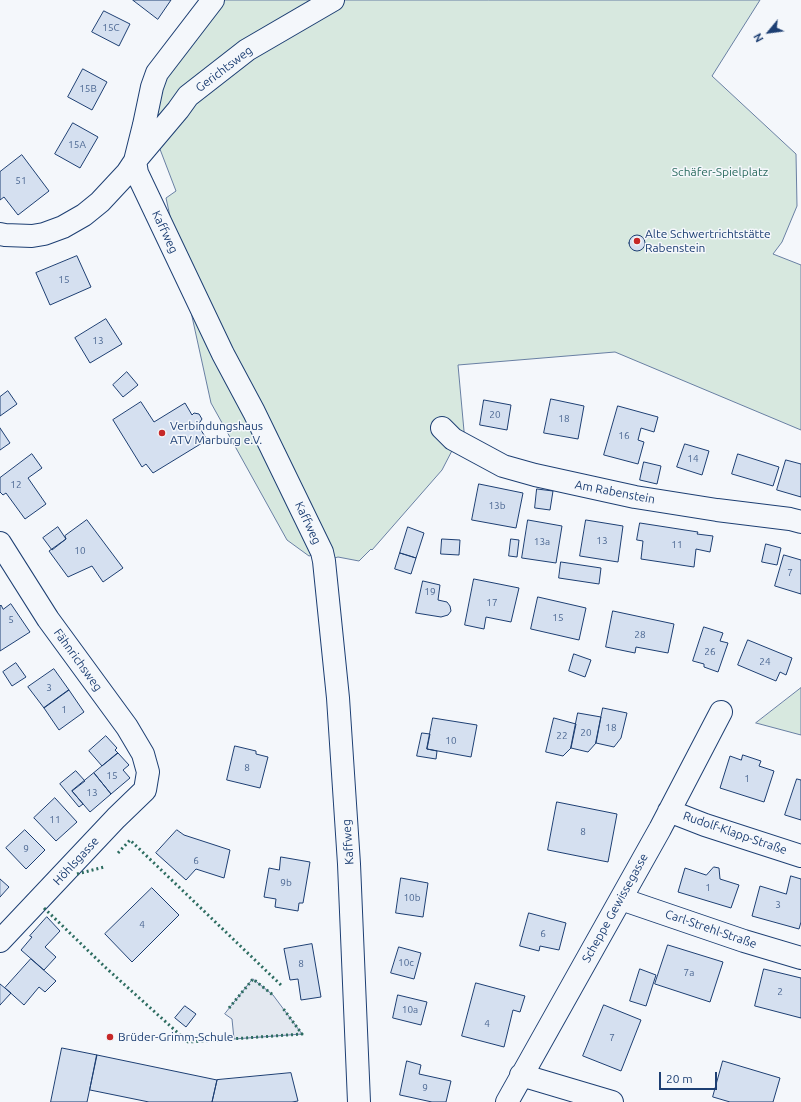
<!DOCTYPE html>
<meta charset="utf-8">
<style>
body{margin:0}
#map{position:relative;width:801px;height:1102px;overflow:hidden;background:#f4f7fb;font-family:Ubuntu,sans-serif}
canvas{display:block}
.north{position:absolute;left:749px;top:12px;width:40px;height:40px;-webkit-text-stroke:3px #f4f7fb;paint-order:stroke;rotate:241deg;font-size:11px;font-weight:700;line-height:16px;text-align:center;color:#1d3f73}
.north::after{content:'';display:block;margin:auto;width:14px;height:18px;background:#1d3f73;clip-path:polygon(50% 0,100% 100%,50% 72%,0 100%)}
.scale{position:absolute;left:659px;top:1072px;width:58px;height:18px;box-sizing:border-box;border:2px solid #1d3f73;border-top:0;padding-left:5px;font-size:12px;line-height:14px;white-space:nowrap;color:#1d3f73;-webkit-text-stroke:3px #f4f7fb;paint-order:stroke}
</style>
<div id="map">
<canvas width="801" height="1102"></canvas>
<div class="north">N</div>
<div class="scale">20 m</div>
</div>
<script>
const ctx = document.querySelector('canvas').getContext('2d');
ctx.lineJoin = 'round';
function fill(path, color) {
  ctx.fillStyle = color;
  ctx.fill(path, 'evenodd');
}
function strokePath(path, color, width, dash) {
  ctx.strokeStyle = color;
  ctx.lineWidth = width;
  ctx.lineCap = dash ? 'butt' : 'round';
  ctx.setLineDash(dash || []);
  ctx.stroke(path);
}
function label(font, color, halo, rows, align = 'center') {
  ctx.font = font + ' Ubuntu,sans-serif';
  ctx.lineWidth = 3;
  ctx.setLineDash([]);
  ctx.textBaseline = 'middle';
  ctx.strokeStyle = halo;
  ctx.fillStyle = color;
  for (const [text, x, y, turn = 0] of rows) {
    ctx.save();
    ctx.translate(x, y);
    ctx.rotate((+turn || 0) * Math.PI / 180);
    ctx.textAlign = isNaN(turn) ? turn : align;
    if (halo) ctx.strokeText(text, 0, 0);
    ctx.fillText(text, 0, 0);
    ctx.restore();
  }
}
const green = new Path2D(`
 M217 0H760L712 76 796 154 797 206 782 242 773 254 801 265V430L615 352 458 365 465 442 458 439 442 470 372 550 371 549 359 561 338 557 324 561 317 554 309 556 287 540 211 403 166 198 176 191 158 144 148 124 160 87Z
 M801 688V735L756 723Z`);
fill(green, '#d7e8df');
strokePath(green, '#687fa3', 1);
const parking = new Path2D(`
 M253 979 273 995 302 1034 234 1039 232 1019 225 1014Z`);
fill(parking, '#e3e8f0');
strokePath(parking, '#687fa3', 1);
const building = new Path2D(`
 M133 0H171L158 19Z
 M104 11 130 24 119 46 92 32Z
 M83 69 107 82 92 110 68 97Z
 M73 123 98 137 80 168 55 154Z
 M22 155 49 191 18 215 4 197 0 200V172Z
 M629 243a8 8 0 1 1 16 0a8 8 0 1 1-16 0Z
 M77 256 91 287 50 305 36 273Z
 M106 319 122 344 90 363 75 338Z
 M127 372 138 385 123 397 113 385Z
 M8 391 17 404 0 416V397Z
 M551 399 584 406 578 439 544 433Z
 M484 400 511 405 507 430 480 425Z
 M141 402 154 422 185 403 192 415 194 413 199 414 202 419 198 425 207 440 153 473 146 464 142 467 113 420Z
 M618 406 658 417 654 432 641 428 638 440 644 442 638 464 604 455Z
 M0 428 10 443 0 450Z
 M685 444 709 451 702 475 677 467Z
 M32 454 42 468 28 478 46 504 25 519 6 493 3 495 0 492V478Z
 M738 454 779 467 773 486 732 474Z
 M786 460 801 464V497L777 490Z
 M644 462 661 466 657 484 640 480Z
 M479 484 523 493 516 528 472 520Z
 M537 489 553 491 550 510 535 508Z
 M87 520 123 568 103 582 92 566 68 577 49 551 66 539 65 536Z
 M528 520 562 526 556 563 522 558Z
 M586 520 623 526 618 562 580 556Z
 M640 523 698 532 697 534 713 536 710 552 696 549 694 567 641 559 643 541 637 540Z
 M58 527 66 539 52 550 43 538Z
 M408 527 424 533 416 558 400 553Z
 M442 539 460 540 459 555 441 554Z
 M511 539 519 540 517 557 509 556Z
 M766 544 781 548 777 565 762 562Z
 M400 553 416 558 411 574 395 569Z
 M784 555 801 560V594L775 586Z
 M561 562 601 568 599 584 559 578Z
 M474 579 519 588 511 622 486 617 484 629 465 625Z
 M423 581 440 585 438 600 447 602 450 606 451 611 448 615 441 617 416 613Z
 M538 597 586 608 579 640 531 629Z
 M11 604 30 632 0 651V606L1 605 3 609Z
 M613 611 674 624 668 653 636 647 635 653 606 647Z
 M704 627 723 633 720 641 728 643 718 672 704 667V664L693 661Z
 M748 640 792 658 786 675 780 672 776 681 738 665Z
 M574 654 591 660 585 677 569 671Z
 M16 663 26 677 12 686 3 672Z
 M54 669 69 690 44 708 28 687Z
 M69 690 84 712 59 730 44 708Z
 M603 708 627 713 621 738 614 747 596 743Z
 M578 713 601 717 596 743 588 752 571 748Z
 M433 718 477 725 471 757 427 749Z
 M554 718 576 724 571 748 563 756 546 752Z
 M422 733 430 734 427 749 437 751 436 759 417 756Z
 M106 736 117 748 115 750 118 753 102 766 89 751Z
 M235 746 256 751V754L268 757 260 788 227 780Z
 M118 753 129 765 123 770 130 778 111 794 94 773Z
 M743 755 761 761 759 766 774 771 764 802 720 788 730 756 741 760Z
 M76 771 85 781 72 791 83 804 79 807 60 784Z
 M94 773 111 794 90 812 72 791Z
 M797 779 801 780V820L785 815Z
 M55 798 77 822 56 841 34 818Z
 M557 802 617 814 608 862 548 850Z
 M25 830 45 850 26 869 6 848Z
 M177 830 184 835 230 850 224 878 196 869 186 880 156 853Z
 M281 857 310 862 303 903H299L298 911 275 907 276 899 264 897 269 868 279 870Z
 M714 867 719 868 720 879 739 885 731 908 678 892 685 868 706 875Z
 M791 876 801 879V922L799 929 752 916 760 886 786 894Z
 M401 878 428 883 423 917 396 913Z
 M0 879 9 887 0 897Z
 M152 888 179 915 132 962 105 934Z
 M529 913 566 923 559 950 540 946 539 951 520 946Z
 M47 917 60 931 45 947 56 957 44 970 21 950 32 937 30 936Z
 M312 944 321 997 301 1000 298 979 290 980 284 949Z
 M668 945 723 962 710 1002 655 984Z
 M399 947 421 953 414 979 391 973Z
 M31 959 56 981 45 992 39 987 24 1005 5 988Z
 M640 969 656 975 646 1006 630 1001Z
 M764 969 801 978V1018L755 1006Z
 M476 983 525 996 520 1012 513 1010 504 1047 462 1036Z
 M0 984 11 993 0 1005Z
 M398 995 427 1002 421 1025 393 1018Z
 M604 1005 641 1020 621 1071 583 1056Z
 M185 1006 196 1014 186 1027 175 1018Z
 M62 1048 97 1055 87 1102H51Z
 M97 1055 217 1080 212 1102H149L90 1090Z
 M407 1061 421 1065 419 1074 451 1081 446 1102H432L400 1095Z
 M723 1061 780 1078 773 1102H730L713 1097Z
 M291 1073 298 1101 292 1102H212L217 1080Z`);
fill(building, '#d5e0f0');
strokePath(building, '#1d3f73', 1);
const minor = new Path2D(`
 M213 0 157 73 152 87 144 125 135 161 137 173 223 354 254 412 322 552 324 561 338 698 349 864 359 1102
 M0 234 5 235 32 236 44 234 63 227 84 215 100 202 127 173 135 161 178 110 188 96 247 50 333 0
 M442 428 453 439 503 466 535 475 635 497 717 510 790 519 801 522
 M0 543 48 619 127 727 143 754 148 772 145 790 116 818 0 941
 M669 811 705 825 801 856
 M621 899 744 941 801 958
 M521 1075 612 1102
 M507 1102 660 829 721 712`);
strokePath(minor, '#1d3f73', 24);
strokePath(minor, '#f4f7fb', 22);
strokePath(new Path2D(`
 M118 853 130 840 282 986
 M77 874 104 867
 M44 908 105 967 188 1042 302 1034 282 1007
 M229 1008 253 979 273 995`), '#2c6c60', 3, [2, 3]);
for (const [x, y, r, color] of [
 [637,241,4,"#c62828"],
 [162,433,4,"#c62828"],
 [110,1037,4,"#c62828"]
]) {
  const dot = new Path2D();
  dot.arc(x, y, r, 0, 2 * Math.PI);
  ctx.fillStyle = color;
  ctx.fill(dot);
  strokePath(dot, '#f4f7fb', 1.5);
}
label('10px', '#4b6792', null, [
 ["15C",111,28],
 ["15B",88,89],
 ["15A",77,145],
 ["51",21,181],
 ["15",64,280],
 ["13",98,341],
 ["20",495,415],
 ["18",564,419],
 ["16",624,436],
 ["14",693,459],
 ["12",16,485],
 ["13b",497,506],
 ["13",602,541],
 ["13a",542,542],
 ["11",677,545],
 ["10",80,551],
 ["7",790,573],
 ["19",430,592],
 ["17",492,603],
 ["15",558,618],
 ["5",11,620],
 ["28",640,635],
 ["26",710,652],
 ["24",765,662],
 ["3",49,688],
 ["1",64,710],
 ["18",611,728],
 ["20",586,733],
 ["22",562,736],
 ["10",451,741],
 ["8",247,768],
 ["15",112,776],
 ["1",747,779],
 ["13",92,793],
 ["11",55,820],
 ["8",583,832],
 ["9",26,849],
 ["6",196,861],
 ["9b",286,883],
 ["1",708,888],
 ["10b",412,898],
 ["3",778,905],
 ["4",142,925],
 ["6",543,934],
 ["10c",406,963],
 ["8",301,964],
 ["7a",689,973],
 ["2",780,992],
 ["10a",410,1010],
 ["4",487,1024],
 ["7",612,1038],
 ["9",425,1088]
]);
label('12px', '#1d3f73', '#f4f7fb', [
 ["Gerichtsweg",224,69,-37],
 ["Kaffweg",165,232,65],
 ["Am Rabenstein",615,492,11],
 ["Kaffweg",308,523,65],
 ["Fähnrichsweg",78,660,54],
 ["Rudolf-Klapp-Straße",735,833,19],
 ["Kaffweg",348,842,-94],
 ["Höhlsgasse",76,861,-47],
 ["Scheppe Gewissegasse",615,908,-61],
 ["Carl-Strehl-Straße",711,929,19]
]);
label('12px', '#2c6c60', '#f4f7fb', [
 ["Schäfer-Spielplatz",720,172]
]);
label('12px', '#1d3f73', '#f4f7fb', [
 ["Alte Schwertrichtstätte",645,234],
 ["Rabenstein",645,248],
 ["Verbindungshaus",170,426],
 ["ATV Marburg e.V.",170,440],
 ["Brüder-Grimm-Schule",118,1037]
], 'left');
</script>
